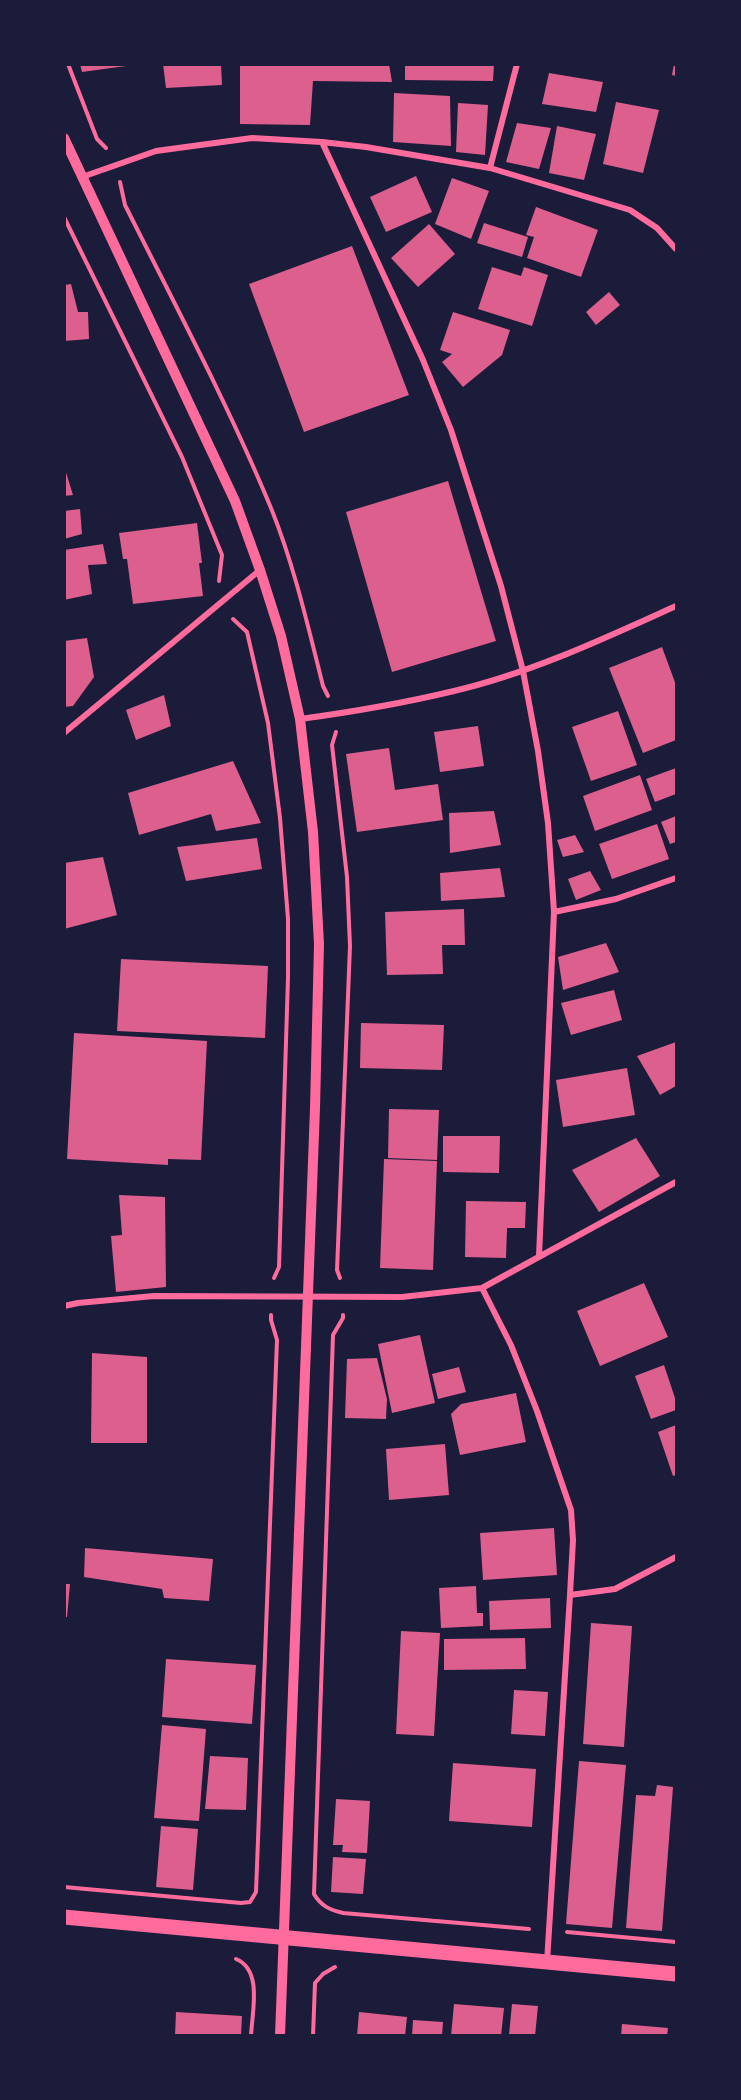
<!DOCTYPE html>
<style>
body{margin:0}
#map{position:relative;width:741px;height:2100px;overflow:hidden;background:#1b1b3a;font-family:"Sofia Sans Condensed",sans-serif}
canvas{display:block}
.frame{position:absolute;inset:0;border:66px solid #1b1b3a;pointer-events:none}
</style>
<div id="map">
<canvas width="741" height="2100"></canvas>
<div class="frame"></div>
</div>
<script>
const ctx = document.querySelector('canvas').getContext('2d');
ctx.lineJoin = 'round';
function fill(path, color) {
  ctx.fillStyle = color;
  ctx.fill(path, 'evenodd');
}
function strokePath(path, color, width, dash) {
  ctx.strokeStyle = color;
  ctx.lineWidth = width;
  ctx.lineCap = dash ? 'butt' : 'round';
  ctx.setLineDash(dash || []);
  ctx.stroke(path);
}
fill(new Path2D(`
 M80 64H126V66L82 72Z
 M163 64H221L222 85 166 88Z
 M240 64H389L392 82 313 81 310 125 240 124Z
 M405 64H494L493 81 405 80Z
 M674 64H676V76L672 75Z
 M549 73 603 82 596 112 542 104Z
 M394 93 450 96 451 146 393 142Z
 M616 102 659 110 643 173 603 164Z
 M458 103 488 105 485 155 456 152Z
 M517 123 551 128 539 169 506 162Z
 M557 126 596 134 584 180 549 173Z
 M416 176 432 212 386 232 370 197Z
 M452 178 489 191 471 239 435 224Z
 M536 207 598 230 581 277 527 258 534 237 526 235Z
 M484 223 528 237 522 257 477 243Z
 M429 224 455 254 418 287 391 258Z
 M352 246 409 395 304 432 249 284Z
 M492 267 521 276 524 267 548 275 532 326 478 309Z
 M71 284 78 312H88L89 339 64 341V285Z
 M609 292 620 305 596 325 586 312Z
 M453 312 510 330 502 355 463 387 442 362 452 354 440 350Z
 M64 466 73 495 64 496Z
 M448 481 496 641 392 672 346 512Z
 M80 509 82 534 64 539V511Z
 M197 523 202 563H199L203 596 133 604 127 559H123L119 533Z
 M103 544 107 564 88 565 92 594 64 600V550Z
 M87 638 94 677 73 706 64 707V641Z
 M662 647 676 685V740L643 753 609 668Z
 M164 695 171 726 136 740 126 710Z
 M618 711 637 765 591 781 572 727Z
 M478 726 484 766 440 772 434 732Z
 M389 748 395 790 438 784 443 820 357 832 346 754Z
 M233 761 261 823 216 831 211 814 139 835 128 793Z
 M676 768V794L655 802 646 779Z
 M640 775 652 810 595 831 583 796Z
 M494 811 501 845 450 853 449 813Z
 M676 816V842L670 844 661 822Z
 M657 824 669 859 612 879 599 844Z
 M575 835 584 852 563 857 557 840Z
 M257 838 262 869 186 881 177 847Z
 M103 857 117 915 64 929V863Z
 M500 868 505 897 441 901 440 873Z
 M590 871 601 890 576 900 568 879Z
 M464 909 465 945H442L443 974 387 975 385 912Z
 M606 943 619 972 563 990 558 957Z
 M121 959 268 966 265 1038 117 1031Z
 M614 990 622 1020 571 1035 561 1003Z
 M361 1023 444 1025 442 1070 360 1068Z
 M74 1033 207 1041 201 1160 168 1159V1165L67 1159Z
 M676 1042V1086L660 1095 637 1056Z
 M627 1068 635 1115 563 1127 556 1080Z
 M389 1109 439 1110 437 1160 388 1158Z
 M443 1136H500L499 1173 443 1172Z
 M636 1138 660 1176 599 1212 572 1170Z
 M384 1159 437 1161 433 1270 380 1268Z
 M119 1195 165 1197 166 1287 116 1292 111 1236 122 1235Z
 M466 1201 526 1202 525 1228H507L506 1258 465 1257Z
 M644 1283 668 1337 600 1366 577 1311Z
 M420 1335 435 1403 392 1413 378 1344Z
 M92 1353 147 1357V1443H91Z
 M377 1358 387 1399 386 1419 345 1418 347 1359Z
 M664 1365 676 1401V1410L651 1419 635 1376Z
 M459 1367 466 1392 438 1399 432 1374Z
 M516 1393 526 1442 460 1455 451 1414 461 1404Z
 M676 1425V1475L673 1476 658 1432Z
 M445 1444 449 1495 389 1500 386 1449Z
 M554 1528 557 1575 483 1580 480 1533Z
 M85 1548 213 1559 209 1601 164 1598 162 1589 84 1577Z
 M64 1584H70L67 1617H64Z
 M476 1586 477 1613H483V1626L441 1628 439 1588Z
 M550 1598 551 1628 490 1630 489 1601Z
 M591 1623 632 1626 624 1747 583 1744Z
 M401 1631 440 1633 434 1736 396 1734Z
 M525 1638 526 1669 444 1670V1639Z
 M166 1659 256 1665 252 1724 162 1717Z
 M514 1690 548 1692 545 1736 511 1734Z
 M162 1725 206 1729 199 1821 154 1818Z
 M210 1756 248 1758 246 1810 205 1809Z
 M579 1761 626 1765 612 1928 566 1924Z
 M453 1763 536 1769 532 1827 449 1821Z
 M657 1785 673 1787 662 1931 626 1928 636 1795 655 1796Z
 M336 1799 370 1801 367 1853 342 1852 343 1845H333Z
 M161 1826 198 1829 193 1890 156 1887Z
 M333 1857 366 1859 363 1894 331 1892Z
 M454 2004 504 2008 501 2036H451Z
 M512 2004 538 2006 535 2036 509 2035Z
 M176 2012 242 2016 241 2036H175Z
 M359 2012 407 2017 405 2036H357Z
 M413 2020 443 2022 442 2036H412Z
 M622 2024 668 2028 667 2036H621Z`), '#dd5f8e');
strokePath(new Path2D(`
 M68 64 97 139 106 148
 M120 182 125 205C175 305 228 404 271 508 294 565 308 626 323 686L328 696
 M64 217 182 457 222 555 219 581
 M233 619 247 632 268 723 280 818 288 919V977L279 1267 274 1278
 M336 732 332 745 347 877 350 946 337 1270 340 1278
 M343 1315V1318L333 1335 314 1894C321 1906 330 1910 343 1913L529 1929
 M64 1887 241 1903 250 1902 256 1892 277 1340 271 1320V1315
 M567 1932 676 1942
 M236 1959C263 1970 252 2012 251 2036
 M313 2036 315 1983 323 1974 335 1967`), '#ff6b9d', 4);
strokePath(new Path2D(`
 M322 142 423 360 451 430 501 586 523 671 538 751 548 823 554 912 539 1256
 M490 168 517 64
 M82 177 156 151 252 138 322 142 366 147 490 168 630 210 657 228 676 249
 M300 719C352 712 404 703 454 691 531 673 605 638 676 606
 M64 733 260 570
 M554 912 616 899 676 878
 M482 1288 511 1345 537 1411 571 1510 573 1540 570 1595 547 1962
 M64 1306 78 1303 154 1296 402 1297 482 1288 676 1182
 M570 1595 615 1589 676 1557`), '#ff6b9d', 6);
strokePath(new Path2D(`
 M64 138 235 501 260 570 281 636 300 719 313 832 319 944 315 1108 280 2036`), '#ff6b9d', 10);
strokePath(new Path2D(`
 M64 1917 676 1974`), '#ff6b9d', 15);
</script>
